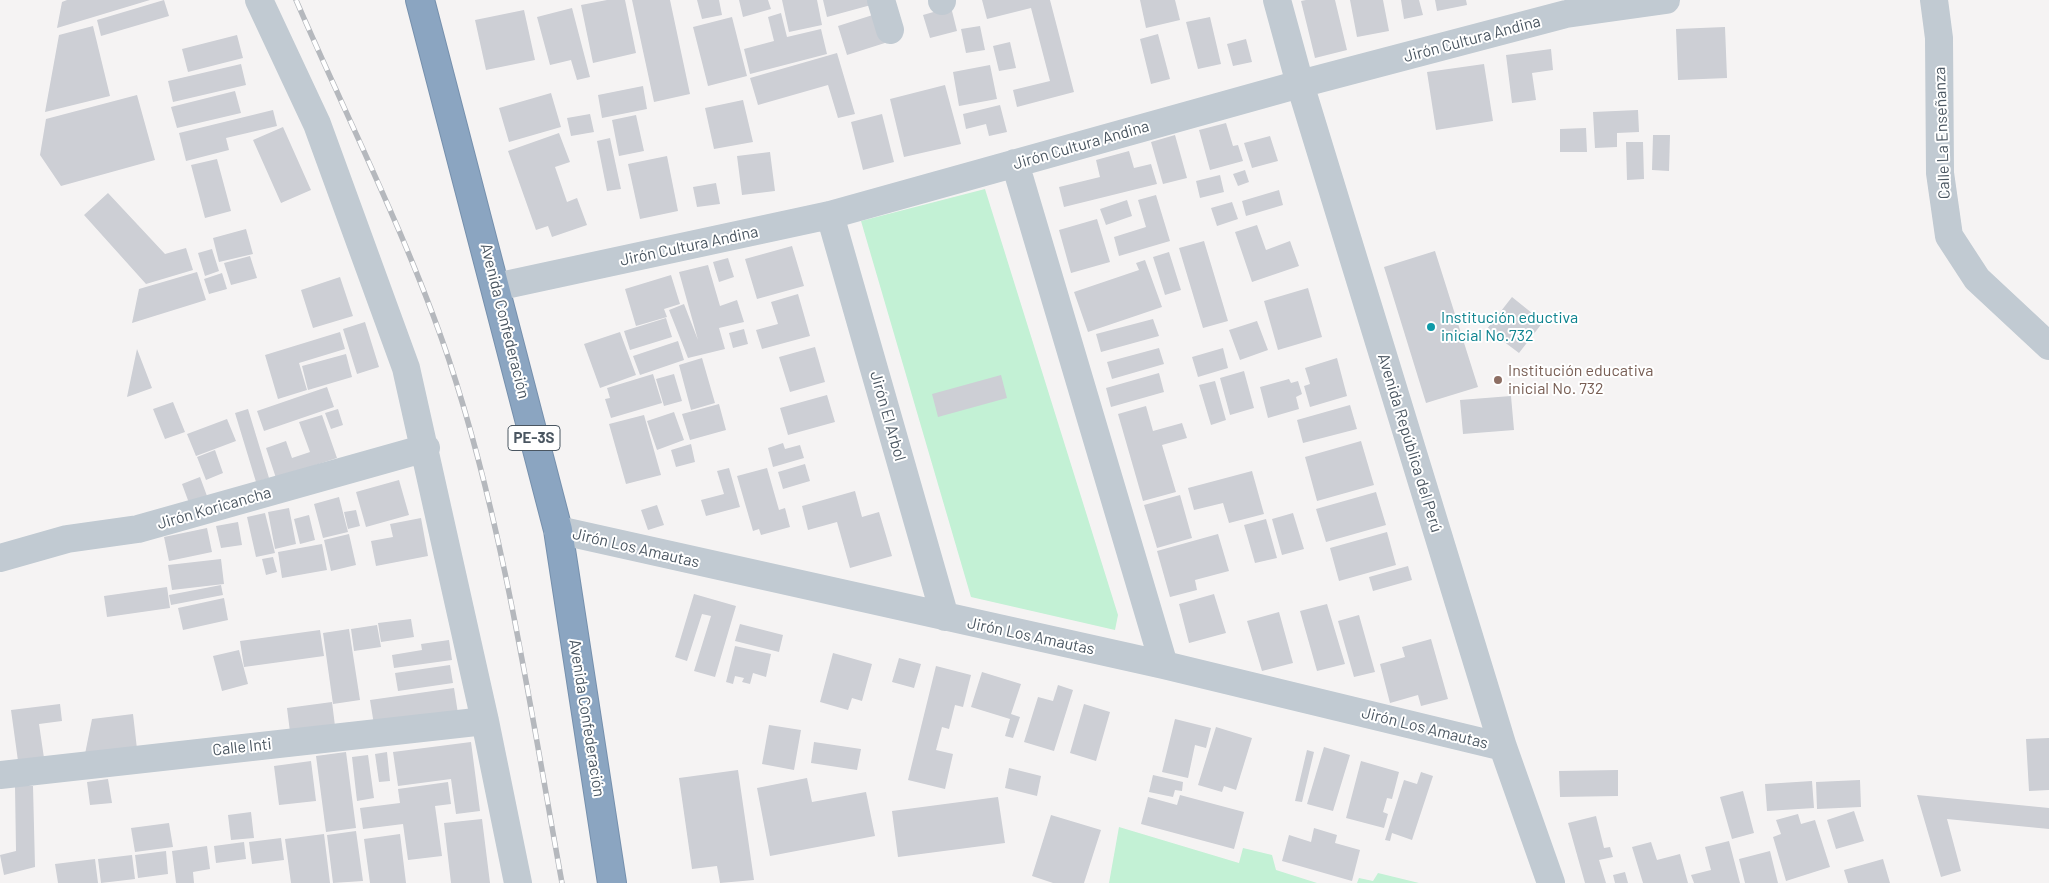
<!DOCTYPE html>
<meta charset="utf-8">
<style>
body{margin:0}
canvas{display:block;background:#f5f3f3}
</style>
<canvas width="2049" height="883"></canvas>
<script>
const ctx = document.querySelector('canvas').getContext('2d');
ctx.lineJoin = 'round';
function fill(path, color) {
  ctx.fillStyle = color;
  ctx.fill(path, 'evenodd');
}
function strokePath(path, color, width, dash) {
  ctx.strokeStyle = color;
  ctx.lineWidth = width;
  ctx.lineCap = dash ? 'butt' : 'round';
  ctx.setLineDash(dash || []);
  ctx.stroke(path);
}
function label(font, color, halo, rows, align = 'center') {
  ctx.font = font + ' Barlow,sans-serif';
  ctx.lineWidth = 4;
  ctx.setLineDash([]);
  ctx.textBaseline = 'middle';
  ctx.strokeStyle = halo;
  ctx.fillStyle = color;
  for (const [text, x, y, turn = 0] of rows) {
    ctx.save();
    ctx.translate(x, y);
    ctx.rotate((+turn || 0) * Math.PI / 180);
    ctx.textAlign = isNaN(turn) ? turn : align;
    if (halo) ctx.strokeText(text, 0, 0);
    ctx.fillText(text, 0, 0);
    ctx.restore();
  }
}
fill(new Path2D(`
 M985 189 1118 615 1115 630 971 597 861 221Z
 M1119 827 1239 863 1243 848 1272 855 1276 870 1317 883H1109Z
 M1378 873 1419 883H1357L1359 878 1373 881Z`), '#c3f1d5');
fill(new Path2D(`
 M67 0H150L57 28 62 2Z
 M164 0 169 16 101 36 97 20Z
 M607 0H625L636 53 593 63 581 5Z
 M632 0H670L690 94 654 102Z
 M697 0H719L722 15 702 19Z
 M739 0H768L771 9 743 17Z
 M782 0H817L822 25 789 32Z
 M823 0H869L871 5 827 17Z
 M982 0H1050L1074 92 1017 107 1013 90 1050 81 1031 8 987 19Z
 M1140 0H1175L1180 20 1146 28Z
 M1306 0H1335L1347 50 1315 58 1301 1Z
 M1350 0H1383L1389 31 1357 37Z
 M1401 0H1419L1423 15 1404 19Z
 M1435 0H1466L1467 5 1437 11Z
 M951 7 957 31 930 38 923 15Z
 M572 8 590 77 577 80 571 60 550 65 537 17Z
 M524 10 535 60 486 70 475 20Z
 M781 13 787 37 821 29 827 54 750 74 744 49 774 41 768 17Z
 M879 13 888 42 847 55 838 26Z
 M732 17 747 76 708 86 693 27Z
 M1210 17 1221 64 1198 69 1186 22Z
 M93 26 110 96 45 112 59 35Z
 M980 26 985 50 966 53 961 29Z
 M1725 27 1727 78 1678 80 1676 29Z
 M1158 34 1170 79 1151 84 1140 39Z
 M237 35 243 58 188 72 182 49Z
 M1246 39 1252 62 1233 66 1227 44Z
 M1010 42 1016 68 999 71 993 46Z
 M1551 49 1553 70 1532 73 1536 100 1512 103 1506 55Z
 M837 53 855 114 838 118 828 85 758 105 750 78Z
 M241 64 246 85 173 102 168 81Z
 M1484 64 1493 121 1436 130 1427 72Z
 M990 65 997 99 959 106 953 72Z
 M945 85 961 144 904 157 890 99Z
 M643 86 647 109 602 118 598 95Z
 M235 91 241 113 177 128 171 107Z
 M551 93 561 127 509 142 499 108Z
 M137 95 155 160 61 186 40 155 46 119Z
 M743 100 753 142 714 149 705 108Z
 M1000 105 1007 132 989 136 986 124 966 129 963 114Z
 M273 110 277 126 226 138 229 150 186 161 179 133Z
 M1638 110 1639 132 1617 133V147L1595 148 1593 112Z
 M590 114 594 132 571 136 567 118Z
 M882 114 894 162 863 170 851 122Z
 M636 115 644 151 619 156 612 120Z
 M1226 123 1233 146 1238 145 1243 161 1210 170 1199 130Z
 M283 127 311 190 281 203 253 140Z
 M1586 128 1587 152H1560V129Z
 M559 133 570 162 555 167 567 202 577 198 587 225 552 237 548 226 536 230 508 151Z
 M1175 135 1187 178 1163 184 1151 142Z
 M1653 135H1670L1669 171 1652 170Z
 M1270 136 1278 161 1252 168 1244 143Z
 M610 138 621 189 607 191 597 141Z
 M1626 142H1643L1644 179 1627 180Z
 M1129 151 1134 168 1151 164 1157 184 1064 207 1059 187 1100 177 1096 160Z
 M770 152 775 191 742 195 737 156Z
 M667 156 678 211 640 219 628 164Z
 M217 159 231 211 205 218 191 165Z
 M1245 170 1249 182 1238 186 1233 174Z
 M1220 175 1224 192 1200 198 1196 181Z
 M716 183 720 204 697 207 693 187Z
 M1279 190 1283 205 1246 216 1242 201Z
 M108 193 165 254 186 248 193 270 146 284 84 215Z
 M1156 195 1170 241 1119 256 1114 237 1146 227 1138 200Z
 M1127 200 1132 216 1106 225 1100 209Z
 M1232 202 1238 219 1217 226 1211 208Z
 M1097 219 1110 262 1071 273 1059 230Z
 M1257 225 1266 250 1290 241 1299 266 1252 282 1235 232Z
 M246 229 253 254 219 262 213 238Z
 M1204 241 1228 321 1203 328 1179 248Z
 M792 246 804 286 757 299 745 259Z
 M212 249 219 271 205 276 198 253Z
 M1435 251 1478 387 1426 403 1384 267Z
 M1169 252 1181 290 1165 295 1153 257Z
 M250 256 257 278 231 285 224 263Z
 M728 258 734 277 719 282 713 262Z
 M1145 260 1162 307 1088 332 1074 292 1139 270 1136 263Z
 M708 265 720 306 737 300 744 322 719 328 725 349 688 358 669 310 684 304 698 340 679 272Z
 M197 272 206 300 132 323 139 289Z
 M222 273 227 289 209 294 204 279Z
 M671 275 680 304 664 309 667 317 636 326 625 289Z
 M340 277 353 316 313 328 301 290Z
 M1308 288 1322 337 1278 350 1264 301Z
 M798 294 810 336 762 349 756 330 778 324 771 302Z
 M1512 297 1543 322 1519 353 1487 329Z
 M666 318 672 337 630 350 624 331Z
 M1153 319 1159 336 1101 352 1096 334Z
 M1257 321 1268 350 1240 360 1229 330Z
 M365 322 379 367 357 374 343 329Z
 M744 329 748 344 733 348 729 333Z
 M340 332 345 349 299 363 307 390 278 399 265 355Z
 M620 332 636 375 600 388 584 344Z
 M678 341 684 360 640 375 633 356Z
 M815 347 825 382 790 392 779 357Z
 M1159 348 1164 364 1112 379 1107 362Z
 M1223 348 1228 368 1198 377 1192 357Z
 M137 349 152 388 127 397Z
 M346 354 352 377 308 390 302 366Z
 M702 358 715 403 691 410 679 365Z
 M1337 358 1347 396 1310 407 1304 386 1310 384 1305 368Z
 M1244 371 1254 408 1230 415 1220 378Z
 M1159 373 1164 392 1111 407 1106 388Z
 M653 374 662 403 611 418 605 399 610 398 607 388Z
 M674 374 682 401 664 406 656 379Z
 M1001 375 1007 398 938 417 932 394Z
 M1289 379 1291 383 1298 381 1302 394 1296 397 1299 409 1268 418 1260 387Z
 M1215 381 1226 420 1211 425 1199 385Z
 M327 387 334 407 264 431 257 411Z
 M827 395 835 422 788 435 780 408Z
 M1511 396 1514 430 1463 434 1460 400Z
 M173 402 185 432 165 439 153 409Z
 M719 404 726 430 690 440 682 414Z
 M1350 405 1357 429 1303 443 1297 420Z
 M1146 406 1153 431 1182 423 1187 438 1162 445 1176 492 1143 501 1118 414Z
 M248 409 269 478 256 482 235 413Z
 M338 409 343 425 331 429 325 413Z
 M674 412 684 440 657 450 647 421Z
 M322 415 337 458 276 478 266 448 286 441 292 458 310 452 299 422Z
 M644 415 661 475 626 484 609 424Z
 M227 419 236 441 196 456 187 434Z
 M1361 441 1374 485 1317 501 1305 457Z
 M783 443 785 449 800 445 804 458 773 467 768 448Z
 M691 444 695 462 676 467 671 450Z
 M215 450 223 473 206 480 197 457Z
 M805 464 810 481 783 489 778 472Z
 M729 468 740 507 706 516 701 500 724 494 717 471Z
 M767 468 779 510 785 508 790 527 761 535 759 529 753 531 737 476Z
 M1252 471 1264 514 1229 523 1223 503 1194 510 1188 488Z
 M200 477 207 496 189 503 182 484Z
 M399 480 409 515 366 527 356 492Z
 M855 491 862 517 879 512 892 556 850 568 837 522 808 530 802 506Z
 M1376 492 1386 525 1326 542 1316 509Z
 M1180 495 1192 538 1157 548 1144 505Z
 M339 497 348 532 323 538 314 504Z
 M657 505 664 525 648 530 641 510Z
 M289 508 296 544 275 549 268 512Z
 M356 510 360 526 348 529 344 512Z
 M265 513 275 553 256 557 247 517Z
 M1293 513 1304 549 1282 555 1272 519Z
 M309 515 315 540 300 544 294 519Z
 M421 518 428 556 376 566 371 541 393 537 390 524Z
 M1266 519 1277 558 1255 563 1244 525Z
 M238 522 242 545 221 548 216 526Z
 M207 528 212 552 169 561 164 537Z
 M1387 532 1396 565 1339 581 1330 548Z
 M349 534 356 565 331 571 324 540Z
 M1218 534 1229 571 1195 580 1197 590 1170 597 1157 551Z
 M322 544 327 570 282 578 278 552Z
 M273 557 277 572 266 575 262 559Z
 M221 559 224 584 172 590 168 565Z
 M1408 566 1412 580 1373 591 1369 577Z
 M221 585 223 595 171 605 169 595Z
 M167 587 170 608 107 617 104 596Z
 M694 594 736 606 715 677 694 671 711 616 702 614 687 661 675 657Z
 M1214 594 1226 633 1189 643 1179 604Z
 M224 598 228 620 183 630 178 608Z
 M1327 604 1345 664 1317 671 1300 611Z
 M1279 612 1293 663 1262 671 1247 621Z
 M1359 615 1375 672 1354 677 1338 621Z
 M411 619 414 637 381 642 378 623Z
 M740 624 783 635 779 652 735 641Z
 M377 625 381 647 354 651 351 629Z
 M349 629 360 700 333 704 323 633Z
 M320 630 324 656 244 667 240 641Z
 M1431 639 1448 699 1421 706 1418 695 1390 703 1380 664 1405 657 1402 647Z
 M449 640 452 660 394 668 392 655 422 650 421 644Z
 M735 646 771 654 766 677 753 673 750 684 742 682 744 678 735 676 733 684 726 682Z
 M239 650 248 684 222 691 213 656Z
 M833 653 872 664 862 701 852 698 848 710 820 702Z
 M899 658 921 664 914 688 892 682Z
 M450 665 453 683 398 691 395 673Z
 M936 666 971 675 963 707 955 705 949 729 942 727 936 750 953 754 945 789 908 780Z
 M982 672 1021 684 1011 714 1020 717 1013 738 1005 736 1010 719 971 707Z
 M1058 685 1073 690 1054 751 1024 742 1038 697 1053 701Z
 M454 688 459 720 375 731 370 700Z
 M332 702 336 734 291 740 287 708Z
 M60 704 62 721 39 724 44 758 18 761 11 710Z
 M1084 704 1110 712 1096 761 1070 753Z
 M133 714 137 749 85 754 92 719Z
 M1175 719 1211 728 1206 748 1195 745 1188 778 1162 772Z
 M769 725 801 730 794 770 762 764Z
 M1216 727 1252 738 1236 790 1224 786 1222 792 1198 785Z
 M2049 738V790L2029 791 2026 739Z
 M471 742 480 811 456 814 451 779 398 786 393 752Z
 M814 742 861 749 857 770 811 763Z
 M1324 747 1350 755 1333 811 1307 804Z
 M1307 750 1314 752 1302 802 1295 801Z
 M346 752 356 828 326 832 316 756Z
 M387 752 390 781 379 782 375 754Z
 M368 755 374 798 357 801 352 757Z
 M311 761 316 801 279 805 274 766Z
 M1361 761 1399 772 1392 799 1387 798 1383 812 1388 814 1384 828 1346 818Z
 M1009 768 1041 776 1037 796 1005 788Z
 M738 770 754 880 720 883 717 866 692 869 679 778Z
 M1618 770V796L1560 797 1559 771Z
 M1421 772 1433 776 1412 840 1392 833 1390 841 1385 840 1404 780 1417 784Z
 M1153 775 1183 782 1182 791 1175 790 1173 797 1149 792Z
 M807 778 812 802 866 792 875 836 770 856 757 788Z
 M108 779 112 803 90 805 87 782Z
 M1860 780 1861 807 1817 809 1816 782Z
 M1812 781 1814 808 1767 811 1765 784Z
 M448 782 451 804 435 806 442 856 408 860 403 824 363 829 360 808 400 803 398 789Z
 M15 786H33L35 867 4 875 0 855 16 851Z
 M1743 791 1754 833 1732 839 1720 797Z
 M1180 795 1244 812 1234 849 1141 824 1148 797 1177 805Z
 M1917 795 2049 808V829L1947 819 1961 871 1941 877Z
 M998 797 1005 843 898 857 892 811Z
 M1854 811 1864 841 1836 849 1827 820Z
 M251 812 254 838 231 840 228 815Z
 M1798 814 1801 824 1815 820 1830 867 1786 881 1773 837 1781 834 1776 820Z
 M1051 815 1101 830 1084 883H1053L1032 876Z
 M1596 816 1604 848 1610 847 1613 857 1599 860 1606 883H1585L1568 823Z
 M482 819 490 883H451L444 823Z
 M169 823 173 847 135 852 131 828Z
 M1314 828 1337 835 1335 843 1360 850 1352 881 1282 861 1289 835 1311 842Z
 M356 831 363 881 333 883 327 835Z
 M324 834 330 883H291L285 839Z
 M400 834 406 883H370L364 839Z
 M281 838 284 860 252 864 249 842Z
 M1729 841 1740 883H1694L1691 875 1711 870 1705 847Z
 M244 842 246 859 216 863 214 846Z
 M1651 842 1657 860 1680 854 1688 883H1643L1632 847Z
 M207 846 210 869 193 872 194 883H176L172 851Z
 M166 851 168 874 138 878 135 855Z
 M1770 851 1778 883H1745L1739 859Z
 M132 855 135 879 101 883 98 859Z
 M95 859 98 883H58L55 864Z
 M1883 859 1890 883H1848L1844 870Z
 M1625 872 1628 883H1615L1613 875Z`), '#cdcfd5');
const highway = new Path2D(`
 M420 0 558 530 612 883`);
strokePath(highway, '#7690ad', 30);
strokePath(new Path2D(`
 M259 0 317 124 406 368 485 721 518 883
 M881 0 890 30
 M942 0V1
 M1277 0 1300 84 1503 747 1551 883
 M1934 0 1939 38 1940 173 1949 236 1977 279 2049 346
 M1015 163 1164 665
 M830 215 945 617
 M496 287 830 215 1300 84 1566 14 1666 0
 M558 530 1164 665 1503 747
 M0 558 67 539 138 529 426 448
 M0 775 485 721`), '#c1cad2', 28);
strokePath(highway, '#8ba5c1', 28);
const rail = new Path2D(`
 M296 0C347 118 408 238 449 360 505 530 530 708 562 883`);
strokePath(rail, '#b5b8bd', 5.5);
strokePath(rail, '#fff', 4, [11]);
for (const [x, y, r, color] of [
 [1431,327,5,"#0f9aa8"],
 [1498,380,5,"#8d6e63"]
]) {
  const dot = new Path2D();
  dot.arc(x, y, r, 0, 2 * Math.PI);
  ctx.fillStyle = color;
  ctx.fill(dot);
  strokePath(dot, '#fff', 2);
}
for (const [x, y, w] of [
 [534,438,52]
]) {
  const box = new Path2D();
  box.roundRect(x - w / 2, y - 12.5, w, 25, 4);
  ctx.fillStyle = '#fff';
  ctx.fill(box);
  strokePath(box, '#4a5661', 1);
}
label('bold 15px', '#4a5661', null, [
 ["PE-3S",534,438]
]);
label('16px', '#4a5661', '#fff', [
 ["Jirón Cultura Andina",1472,39,-15],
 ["Calle La Enseñanza",1942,133,-92],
 ["Jirón Cultura Andina",1081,145,-16],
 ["Jirón Cultura Andina",689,246,-12],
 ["Avenida Confederación",505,321,76],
 ["Jirón El Arbol",888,416,74],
 ["Avenida República del Perú",1410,443,73],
 ["Jirón Koricancha",214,508,-16],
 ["Jirón Los Amautas",636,548,13],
 ["Jirón Los Amautas",1031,636,12],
 ["Avenida Confederación",587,718,81],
 ["Jirón Los Amautas",1425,728,14],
 ["Calle Inti",242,747,-6]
]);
label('16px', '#0d838f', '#fff', [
 ["Institución eductiva",1441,318],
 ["inicial No.732",1441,336]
], 'left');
label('16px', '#785e54', '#fff', [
 ["Institución educativa",1508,371],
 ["inicial No. 732",1508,389]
], 'left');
</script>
